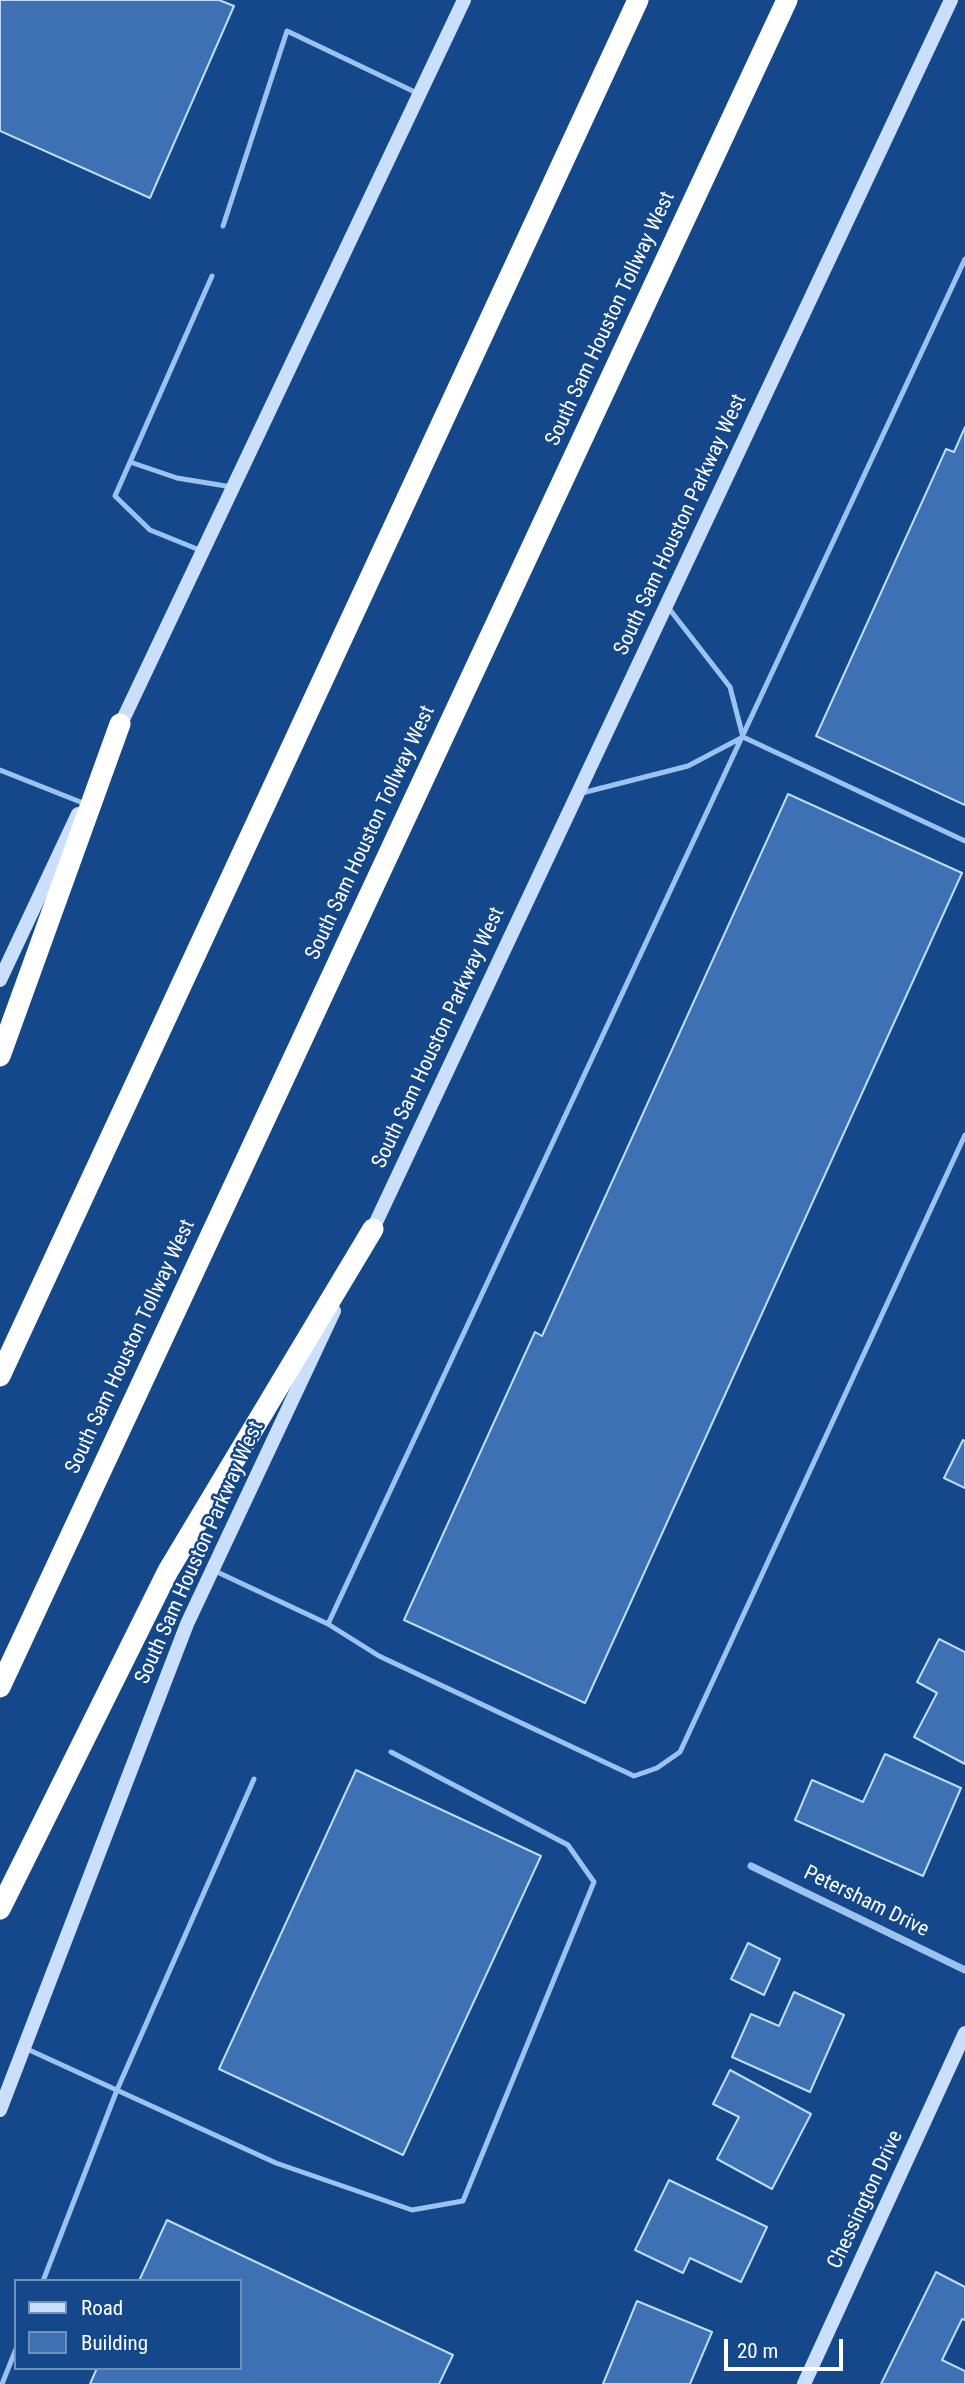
<!DOCTYPE html>
<style>
body{margin:0}
#map{position:relative;width:965px;height:2384px;overflow:hidden;background:#14488a;font-family:"Roboto Condensed",sans-serif}
canvas{display:block}
.legend{position:absolute;left:14px;top:2279px;width:228px;height:91px;box-sizing:border-box;background:#14488a;border:2px solid #7291b9;margin:0;padding:9px 12px;list-style:none;font-size:21px;color:#fff}
.legend li{display:flex;align-items:center;gap:14px;height:35px}
.legend b{width:35px;border:2px solid #7291b9}
.scale{position:absolute;left:724px;top:2339px;width:119px;height:32px;box-sizing:border-box;border:4px solid #fff;border-top:0;padding-left:9px;font-size:21px;line-height:24px;white-space:nowrap;color:#fff;-webkit-text-stroke:5px #14488a;paint-order:stroke}
</style>
<div id="map">
<canvas width="965" height="2384"></canvas>
<ul class="legend">
<li><b style="height:9px;background:#c9dffb"></b>Road</li>
<li><b style="height:19px;background:#3d71b3"></b>Building</li>
</ul>
<div class="scale">20 m</div>
</div>
<script>
const ctx = document.querySelector('canvas').getContext('2d');
ctx.lineJoin = 'round';
function fill(path, color) {
  ctx.fillStyle = color;
  ctx.fill(path, 'evenodd');
}
function strokePath(path, color, width, dash) {
  ctx.strokeStyle = color;
  ctx.lineWidth = width;
  ctx.lineCap = dash ? 'butt' : 'round';
  ctx.setLineDash(dash || []);
  ctx.stroke(path);
}
function label(font, color, halo, rows, align = 'center') {
  ctx.font = font + ' "Roboto Condensed",sans-serif';
  ctx.lineWidth = 5;
  ctx.setLineDash([]);
  ctx.textBaseline = 'middle';
  ctx.strokeStyle = halo;
  ctx.fillStyle = color;
  for (const [text, x, y, turn = 0] of rows) {
    ctx.save();
    ctx.translate(x, y);
    ctx.rotate((+turn || 0) * Math.PI / 180);
    ctx.textAlign = isNaN(turn) ? turn : align;
    if (halo) ctx.strokeText(text, 0, 0);
    ctx.fillText(text, 0, 0);
    ctx.restore();
  }
}
const building = new Path2D(`
 M0 0H219L234 6 150 198 0 131Z
 M965 427V805L816 736 946 449 954 452Z
 M788 794 962 873 585 1703 404 1620 535 1332 542 1336Z
 M963 1440 965 1441V1488L944 1478Z
 M939 1639 965 1652V1764L914 1737 937 1693 917 1682Z
 M885 1754 961 1788 923 1876 795 1820 812 1780 863 1802Z
 M356 1770 541 1856 403 2155 219 2069Z
 M748 1943 780 1959 764 1995 731 1979Z
 M794 1992 844 2015 810 2092 732 2057 751 2014 779 2026Z
 M730 2070 811 2114 772 2189 717 2159 739 2117 713 2104Z
 M669 2180 767 2227 741 2282 690 2258 683 2273 635 2250Z
 M167 2220 453 2355 439 2384H90L97 2368H240V2281H139Z
 M936 2272 965 2287V2320L962 2319 942 2360 965 2371V2384H881Z
 M637 2301 712 2332 690 2384H603Z`);
fill(building, '#3d71b3');
strokePath(building, '#c1dcfb', 2);
strokePath(new Path2D(`
 M223 226 287 31 419 94
 M130 462 177 478 232 487
 M202 551 150 530 115 496 212 276
 M667 606 730 687 743 737
 M743 737 965 841
 M0 770 83 803
 M582 793 688 766 743 737
 M215 1571 328 1624 379 1656 634 1776 657 1768 680 1752 965 1135
 M328 1624 965 259
 M27 2049 276 2163 412 2210 463 2201 594 1882 568 1845 391 1752
 M43 2281 117 2090 254 1779
 M2 2384 16 2349`), '#9bc2f0', 5);
strokePath(new Path2D(`
 M751 1866 965 1970`), '#9bc2f0', 7);
strokePath(new Path2D(`
 M117 732 464 0
 M0 980 78 814
 M370 1235 951 0
 M0 2110 187 1624 334 1311
 M804 2384 965 2033`), '#c9dffb', 14);
strokePath(new Path2D(`
 M0 1056 120 724
 M0 1376 638 0
 M0 1687 787 0
 M0 1909 168 1571 373 1229`), '#fff', 21);
label('21px', '#fff', '#14488a', [
 ["South Sam Houston Tollway West",611,319,-65],
 ["South Sam Houston Parkway West",681,525,-65],
 ["South Sam Houston Tollway West",371,833,-65],
 ["South Sam Houston Parkway West",439,1038,-65],
 ["South Sam Houston Tollway West",131,1347,-65],
 ["South Sam Houston Parkway West",200,1553,-66],
 ["Petersham Drive",866,1902,26],
 ["Chessington Drive",866,2200,-65]
]);
</script>
